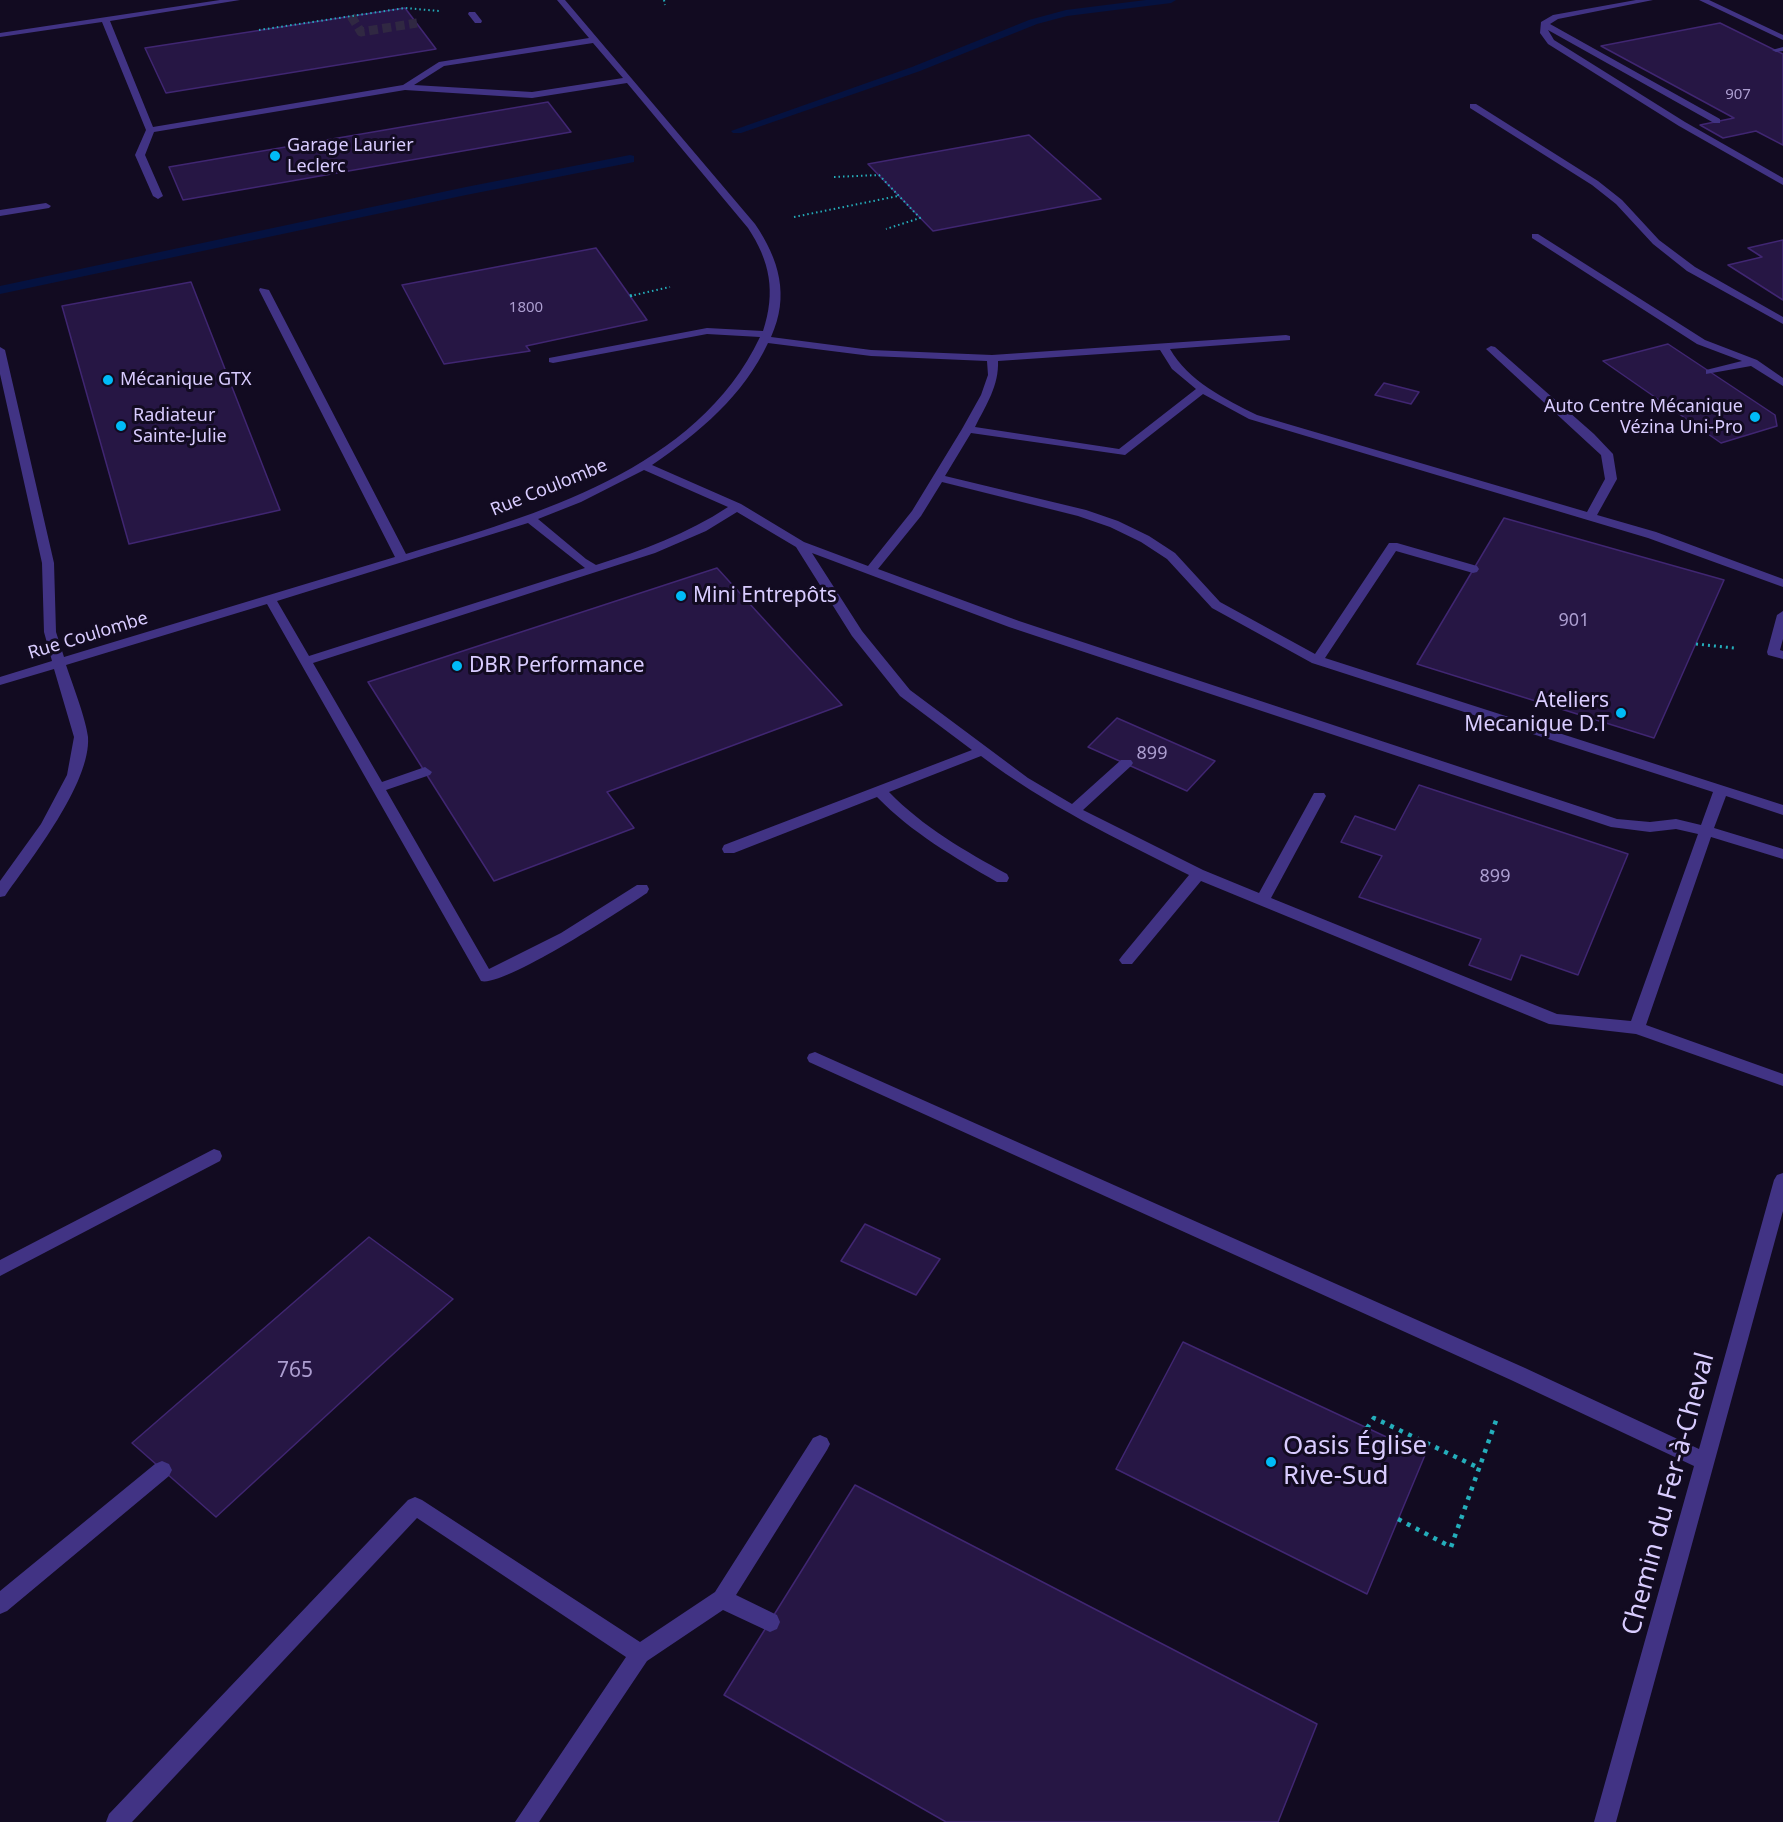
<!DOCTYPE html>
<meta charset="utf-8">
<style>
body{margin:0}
canvas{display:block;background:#120b21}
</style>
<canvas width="1783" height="1822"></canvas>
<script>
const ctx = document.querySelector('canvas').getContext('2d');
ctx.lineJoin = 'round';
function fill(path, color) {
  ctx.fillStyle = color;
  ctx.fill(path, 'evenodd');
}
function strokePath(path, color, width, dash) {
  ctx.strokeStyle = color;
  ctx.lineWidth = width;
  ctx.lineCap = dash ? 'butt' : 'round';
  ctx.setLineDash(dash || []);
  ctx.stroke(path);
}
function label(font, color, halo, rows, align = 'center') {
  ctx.font = font + ' "Noto Sans",sans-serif';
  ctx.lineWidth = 6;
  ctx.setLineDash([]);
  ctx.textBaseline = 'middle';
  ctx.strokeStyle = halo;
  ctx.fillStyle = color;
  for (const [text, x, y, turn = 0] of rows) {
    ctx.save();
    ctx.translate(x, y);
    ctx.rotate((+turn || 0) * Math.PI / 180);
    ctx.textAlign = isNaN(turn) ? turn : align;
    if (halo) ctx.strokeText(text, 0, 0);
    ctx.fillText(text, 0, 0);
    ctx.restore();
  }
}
fill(new Path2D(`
 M1146 0H1176L1171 3 1067 16 1037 24 920 71 741 133H733L731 131 912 67 1029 20 1066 10Z
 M630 155 634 156V162L466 195 0 294V286L466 187Z`), '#051240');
const building = new Path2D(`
 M405 8 436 49 166 93 145 48Z
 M1720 23 1783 54V145L1756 131 1723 138 1700 125 1734 118 1601 46Z
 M548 102 571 132 183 200 169 167Z
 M1029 135 1101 199 933 231 868 164Z
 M1783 240V300L1728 265 1762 257 1748 248Z
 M596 248 647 320 526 346 530 351 444 364 402 285Z
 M191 282 280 510 129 544 62 306Z
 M1668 344 1775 415 1777 426 1721 443 1603 361Z
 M1384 383 1419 392 1411 404 1375 395Z
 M1504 518 1724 580 1654 738 1417 664Z
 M717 568 842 705 607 792 634 828 494 881 368 682Z
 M1117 718 1215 761 1187 791 1088 747Z
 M1419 785 1628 854 1578 975 1521 955 1511 980 1469 965 1481 939 1359 897 1382 856 1341 842 1355 816 1395 830Z
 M865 1224 940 1259 916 1295 841 1261Z
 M369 1237 453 1299 216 1517 132 1443Z
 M1183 1342 1425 1455 1367 1594 1116 1469Z
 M855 1485 1317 1724 1278 1822H946L724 1695Z`);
fill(building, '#261644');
strokePath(building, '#402672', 1.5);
strokePath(new Path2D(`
 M351 16 361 32 417 23`), '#302842', 9, [9, 4.5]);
strokePath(new Path2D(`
 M664 0 665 5
 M259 30 405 8 439 11
 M834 177 879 175 920 218 886 229
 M794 217 898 196
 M630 296 670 287`), '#24aebb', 2, [1.5, 3]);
strokePath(new Path2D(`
 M630 296 633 295
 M1696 644 1734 648`), '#24aebb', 3, [2, 4]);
strokePath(new Path2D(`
 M1367 1428 1374 1418 1479 1468
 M1398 1519 1451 1547 1498 1415`), '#24aebb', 4.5, [4, 6]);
fill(new Path2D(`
 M220 0H240L110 21 153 127 403 85 439 62 589 38 557 0H565L755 224C779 259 790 296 771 337L871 350 992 355 1286 335 1290 336V340L1170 349C1188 381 1225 399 1257 415L1587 512 1605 479 1601 455 1486 349 1491 346 1495 347 1594 434 1613 454 1617 479 1597 515 1656 532 1783 579V587L1648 538 1249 419 1203 394 1125 455 971 433 945 476 1086 510 1118 521 1149 536 1175 553 1220 602 1315 654 1389 543H1397L1477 566 1479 569 1477 572 1473 573 1396 551 1325 658 1783 805V815L1726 796 1714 828 1783 849V859L1711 837 1646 1025 1783 1074V1086L1636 1034 1549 1024 1201 881 1132 964H1122L1119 960 1122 956 1189 875C1117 839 1046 805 981 756L889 792C923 827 965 851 1007 874L1009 878 1007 882H997C954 857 912 833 877 797L734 853H724L722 849 724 845 972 750 900 696 852 636 796 547 737 512 706 531 655 553 313 663 382 782 425 767 432 772 430 775 386 790 489 969 561 933 637 885H647L649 889 647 893C623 909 503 988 481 981L267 604 66 665C72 683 86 719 88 737 91 783 31 859 5 896L0 897V881L41 824 67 775 74 737 54 669 0 685V677L52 661 44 632 42 563 0 374V347L5 350 54 563 56 632 64 657 395 557 259 290 260 288 269 290 406 554C536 515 697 470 760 337L707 334 553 363 549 362V358L707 328 763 331C776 292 770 261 748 228L627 83 532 98 405 90 154 132 145 155 163 196 158 199 153 196 135 155 146 130 102 22 0 37V33ZM593 43 623 78 532 92 414 85 444 66ZM768 343 871 356 987 361 988 375 981 395 962 429 912 511 868 566 804 542 741 504 652 465C699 433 744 395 768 343ZM1160 350 1172 369 1196 389 1119 449 975 427C986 405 999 386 998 361ZM644 470 728 507C687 534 643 550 596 565L586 559 538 519 581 502ZM942 482 1078 516 1110 527 1141 542 1167 559 1212 608 1312 663 1713 792 1701 825 1676 819 1650 822 1617 819 1019 621 878 569 921 516ZM528 523 585 568 309 656 277 601ZM812 553 1009 627 1611 827 1650 832 1676 829 1698 834 1631 1021 1557 1014 1271 898 1326 796 1324 793H1314L1259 893 1203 870 1083 810 1131 766 1133 763 1131 760H1121L1072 804 1028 778 910 690 862 631Z
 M1636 0H1653L1558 19 1550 24 1720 119V123H1714L1548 30 1554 40 1685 122 1783 178V185L1679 126 1548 44 1540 33 1541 22 1553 15Z
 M1699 0H1709L1783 35V40Z
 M469 12H475L482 21 481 23H475L468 14Z
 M1783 47V51L1776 52 1772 50Z
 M1470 104H1476L1598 181 1622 200 1659 240 1695 267 1783 317V324L1687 271 1653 244 1616 204 1592 185 1470 108Z
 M46 203 51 206 49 208 0 216V210Z
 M1532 234H1538L1705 340 1757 360 1783 378V386L1751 366 1706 374V370L1742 361 1697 344 1532 238Z
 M1783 611V639L1780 650 1783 651V659L1768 655 1767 652 1777 615Z
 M815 1052 1525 1368 1699 1449 1774 1180 1777 1175 1783 1173V1211L1616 1822H1594L1694 1466 1511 1380 809 1062 807 1058 809 1054Z
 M214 1149 220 1151 222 1156 220 1161 0 1276V1260Z
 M820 1435 827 1438 830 1444 827 1450 736 1595 777 1615 780 1622 777 1629 770 1632 723 1610 647 1661 539 1822H515L626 1657 417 1518 132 1822H106L109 1814 408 1500 415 1497 422 1500 640 1642 715 1592 813 1438Z
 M162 1461 169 1464 172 1470 169 1476 7 1611 0 1614V1591L155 1464Z`), '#413384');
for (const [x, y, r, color] of [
 [275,156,6,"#00bbf7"],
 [108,380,6,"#00bbf7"],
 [1755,417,6,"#00bbf7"],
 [121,426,6,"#00bbf7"],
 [681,596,6,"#00bbf7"],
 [457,666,6,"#00bbf7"],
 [1621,713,6,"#00bbf7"],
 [1271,1462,6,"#00bbf7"]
]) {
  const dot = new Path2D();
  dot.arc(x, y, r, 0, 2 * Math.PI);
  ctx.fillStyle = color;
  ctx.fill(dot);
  strokePath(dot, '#120b21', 2);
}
label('15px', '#ac9ed0', null, [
 ["907",1738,95],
 ["1800",526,308]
]);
label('18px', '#d9ccff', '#120b21', [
 ["Garage Laurier",287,146],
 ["Leclerc",287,167],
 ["Mécanique GTX",120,380],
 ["Auto Centre Mécanique",1743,407,"right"],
 ["Vézina Uni-Pro",1743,428,"right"],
 ["Radiateur",133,416],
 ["Sainte-Julie",133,437]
], 'left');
label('18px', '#d9ccff', '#120b21', [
 ["Rue Coulombe",549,488,-22],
 ["Rue Coulombe",88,636,-17]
]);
label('18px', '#ac9ed0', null, [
 ["901",1574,621],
 ["899",1152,754],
 ["899",1495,877]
]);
label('21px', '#d9ccff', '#120b21', [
 ["Mini Entrepôts",693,596],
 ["DBR Performance",469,666],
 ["Ateliers",1609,701,"right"],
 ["Mecanique D.T",1609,725,"right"]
], 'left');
label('21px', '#ac9ed0', null, [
 ["765",295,1371]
]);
label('26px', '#d9ccff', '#120b21', [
 ["Oasis Église",1283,1447],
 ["Rive-Sud",1283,1477]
], 'left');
label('26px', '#d9ccff', '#120b21', [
 ["Chemin du Fer-à-Cheval",1669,1494,-75]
]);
</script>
